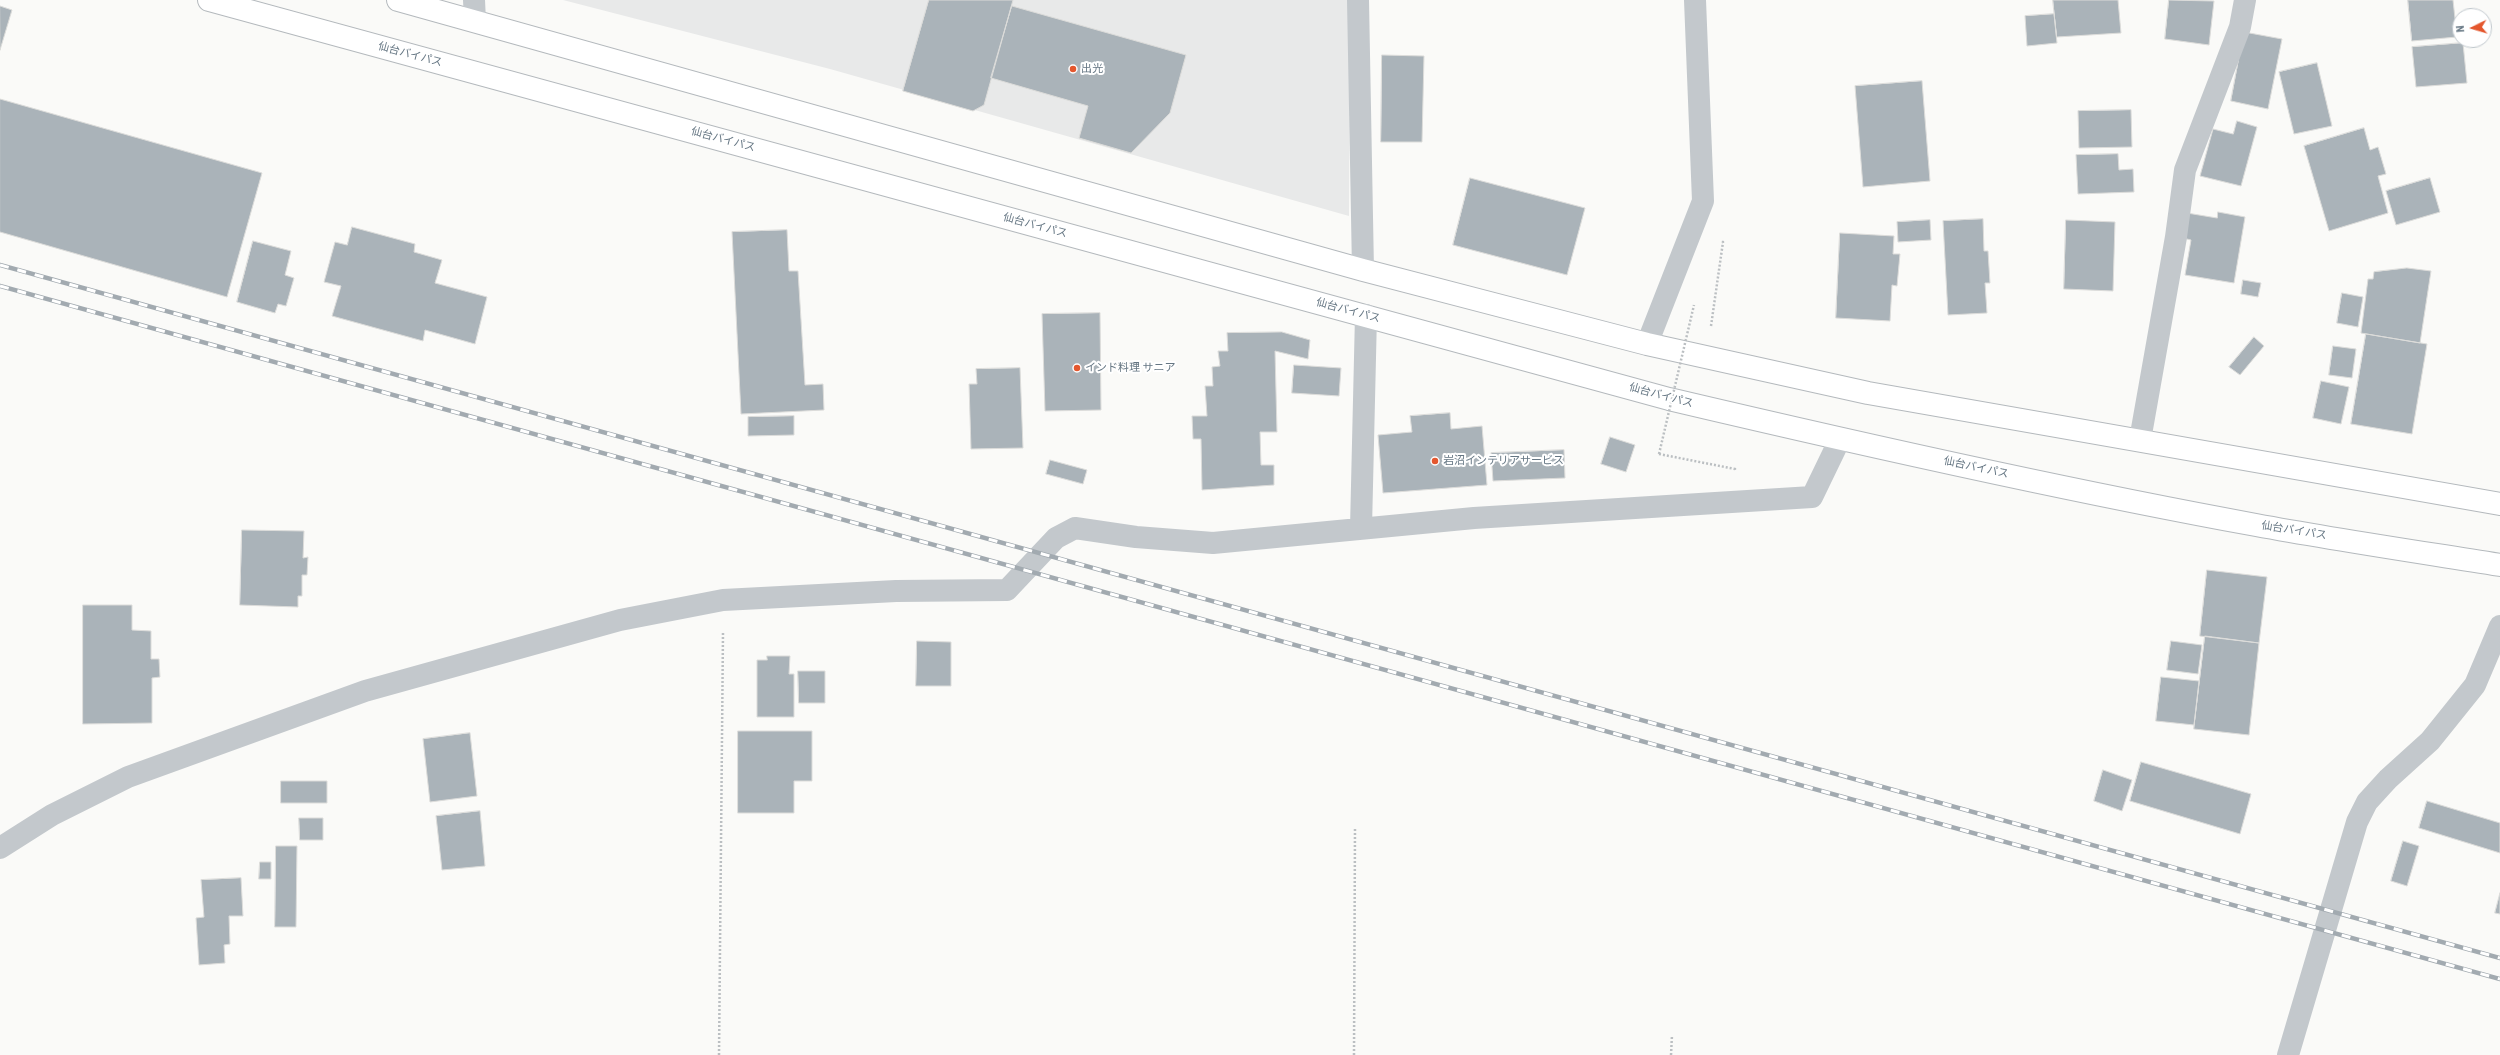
<!DOCTYPE html>
<meta charset="utf-8">
<style>
body{margin:0}
#map{position:relative;width:2500px;height:1055px;overflow:hidden;background:#fafaf8;font-family:"Roboto Condensed",sans-serif}
canvas{display:block}
.north{position:absolute;left:2452px;top:8px;width:40px;height:40px;box-sizing:border-box;background:#fff;border:1px solid #c1c8cd;border-radius:50%;rotate:265deg;font-size:11px;font-weight:700;line-height:16px;text-align:center;color:#657683}
.north::after{content:'';display:block;margin:auto;width:14px;height:18px;background:#e4572e;clip-path:polygon(50% 0,100% 100%,50% 72%,0 100%)}
</style>
<div id="map">
<canvas width="2500" height="1055"></canvas>
<div class="north">N</div>
</div>
<script>
const ctx = document.querySelector('canvas').getContext('2d');
ctx.lineJoin = 'round';
function fill(path, color) {
  ctx.fillStyle = color;
  ctx.fill(path, 'evenodd');
}
function strokePath(path, color, width, dash) {
  ctx.strokeStyle = color;
  ctx.lineWidth = width;
  ctx.lineCap = dash ? 'butt' : 'round';
  ctx.setLineDash(dash || []);
  ctx.stroke(path);
}
function label(font, color, halo, rows, align = 'center') {
  ctx.font = font + ' "Roboto Condensed","Noto Sans JP",sans-serif';
  ctx.lineWidth = 4;
  ctx.setLineDash([]);
  ctx.textBaseline = 'middle';
  ctx.strokeStyle = halo;
  ctx.fillStyle = color;
  for (const [text, x, y, turn = 0] of rows) {
    ctx.save();
    ctx.translate(x, y);
    ctx.rotate((+turn || 0) * Math.PI / 180);
    ctx.textAlign = isNaN(turn) ? turn : align;
    if (halo) ctx.strokeText(text, 0, 0);
    ctx.fillText(text, 0, 0);
    ctx.restore();
  }
}
fill(new Path2D(`
 M563 0H1350L1349 216 830 69Z`), '#e8e9e9');
const building = new Path2D(`
 M929 0H1013L984 105 973 111 903 91Z
 M2053 0H2118L2121 33 2057 37Z
 M2169 0 2214 1 2209 45 2165 39Z
 M2408 0H2453L2457 37 2412 41Z
 M0 6 12 10 0 50Z
 M1012 6 1186 55 1170 113 1131 153 1079 138 1088 106 991 78Z
 M2054 14 2057 43 2027 46 2025 16Z
 M2244 32 2282 39 2268 109 2231 101Z
 M2463 43 2467 83 2416 87 2412 47Z
 M1382 55 1424 56 1422 142H1381Z
 M2317 63 2332 126 2294 134 2279 72Z
 M1922 81 1930 181 1863 187 1855 86Z
 M0 99 262 173 227 297 0 232Z
 M2131 110 2132 147 2079 148 2078 111Z
 M2237 121 2257 127 2241 186 2200 176 2213 129 2233 134Z
 M2364 128 2370 150 2378 147 2386 174 2378 176 2388 213 2329 231 2304 146Z
 M2118 154 2119 170 2133 169 2134 192 2078 194 2076 155Z
 M1470 178 1585 208 1567 275 1453 245Z
 M2430 178 2440 212 2396 225 2386 191Z
 M2218 212 2245 217 2234 283 2185 275 2191 240 2183 238 2187 213 2217 218Z
 M1983 219 1984 251H1988L1990 283H1985L1987 313 1948 315 1943 221Z
 M1930 220 1931 240 1898 242 1897 222Z
 M2066 220 2115 222 2113 291 2064 289Z
 M352 227 415 244 414 252 442 260 435 283 487 297 475 344 425 330 423 341 332 316 341 286 324 282 335 242 347 245Z
 M787 230 789 271H798L805 385 823 384 824 410 741 414 732 232Z
 M1840 233 1894 236 1893 254H1900L1897 286 1892 285 1890 321 1836 318Z
 M253 241 291 251 285 275 294 278 286 306 278 304 275 313 237 302Z
 M2407 268 2431 271 2420 343 2361 333 2368 279H2373L2374 272Z
 M2243 280 2261 283 2258 297 2241 294Z
 M2342 293 2363 297 2358 327 2337 323Z
 M1100 313 1101 410 1045 411 1042 314Z
 M1282 332 1310 340 1308 359 1275 351 1277 432H1260L1261 465H1274V485L1202 490 1201 439H1193L1192 416H1207L1205 386H1213L1212 367 1220 366 1218 351H1228L1227 333Z
 M2366 334 2427 344 2412 434 2351 424Z
 M2254 337 2264 346 2240 375 2229 367Z
 M2333 346 2356 349 2352 378 2329 375Z
 M1294 365 1341 368 1339 396 1292 393Z
 M1020 368 1023 448 971 449 969 384H977L976 369Z
 M2321 381 2349 387 2341 424 2313 418Z
 M1450 413 1451 429 1482 426 1487 485 1383 493 1378 435 1412 432 1410 416Z
 M794 416V435L748 436V417Z
 M1610 437 1635 445 1626 472 1601 464Z
 M1564 450 1565 478 1493 481 1491 453Z
 M1050 460 1087 470 1083 484 1046 474Z
 M242 530 304 531 303 558 308 557 307 575H302V596H298V607L240 605Z
 M2207 570 2267 577 2259 643 2200 636Z
 M83 605H132V630L151 631V659H159L160 677 152 678V723L83 724Z
 M2205 636 2259 643 2249 735 2194 729Z
 M917 641 951 642V686H916Z
 M2171 641 2202 645 2198 674 2167 670Z
 M767 656H790L789 674H794V717H757V660H767Z
 M798 671H825V703H799Z
 M2161 677 2199 681 2194 725 2156 721Z
 M738 731H812V781H794V813H738Z
 M470 733 477 796 430 802 423 739Z
 M2141 762 2251 794 2240 834 2130 801Z
 M2103 770 2132 780 2122 811 2094 801Z
 M281 781H327V803H281Z
 M2427 801 2500 823V853L2419 828Z
 M480 811 485 866 442 870 436 816Z
 M299 818H323V840H300Z
 M2403 841 2419 846 2407 886 2391 881Z
 M276 846H297L296 927H275Z
 M260 862H271V879H259Z
 M241 878 243 916H229L230 944 224 945 225 963 199 965 196 918 204 917 201 880Z
 M2500 893V914L2495 913Z`);
fill(building, '#aab3b9');
strokePath(building, '#dcdcda', 1);
const trunk = new Path2D(`
 M209 0 1669 399C1864 445 2059 489 2256 525 2337 540 2419 552 2500 565
 M398 0 1363 270 1647 344 1868 393 2500 504`);
strokePath(trunk, '#b4b9bd', 24);
strokePath(new Path2D(`
 M1711 326 1723 242H1721
 M1659 454 1735 469 1734 471
 M719 1055 723 632
 M1354 1055 1355 828
 M1671 1055 1672 1035`), '#bbbfc2', 2.5, [2, 2]);
strokePath(new Path2D(`
 M474 0 475 21
 M1358 0 1363 270
 M1647 344 1703 201 1695 0
 M2140 440 2176 237 2185 170 2240 27 2245 0
 M1361 528 1366 315
 M0 848 52 815 128 777 365 691 620 620 723 600 896 591 1007 590 1056 538 1075 528 1136 537 1213 543 1474 518 1812 497 1840 439`), '#c3c8cc', 22);
strokePath(new Path2D(`
 M2288 1055 2357 822 2367 802 2388 779 2430 741 2475 685 2500 626`), '#c3c8cc', 22);
strokePath(trunk, '#fff', 22);
const rail = new Path2D(`
 M0 265 2500 958
 M0 286 2500 979`);
strokePath(rail, '#a2aab0', 4.5);
strokePath(rail, '#fff', 3, [9]);
strokePath(new Path2D(`
 M1659 454 1694 305`), '#bbbfc2', 2.5, [2, 2]);
for (const [x, y, r, color] of [
 [1073,69,4,"#e4572e"],
 [1077,368,4,"#e4572e"],
 [1435,461,4,"#e4572e"]
]) {
  const dot = new Path2D();
  dot.arc(x, y, r, 0, 2 * Math.PI);
  ctx.fillStyle = color;
  ctx.fill(dot);
  strokePath(dot, '#fff', 1.5);
}
label('11px', '#657683', '#fff', [
 ["仙台バイパス",410,55,15],
 ["仙台バイパス",723,140,15],
 ["仙台バイパス",1035,226,15],
 ["仙台バイパス",1348,311,15],
 ["仙台バイパス",1661,396,15],
 ["仙台バイパス",1976,468,12],
 ["仙台バイパス",2294,531,9]
]);
label('11px', '#657683', '#fff', [
 ["出光",1081,69],
 ["インド料理 サニア",1085,368],
 ["岩沼インテリアサービス",1443,461]
], 'left');
</script>
